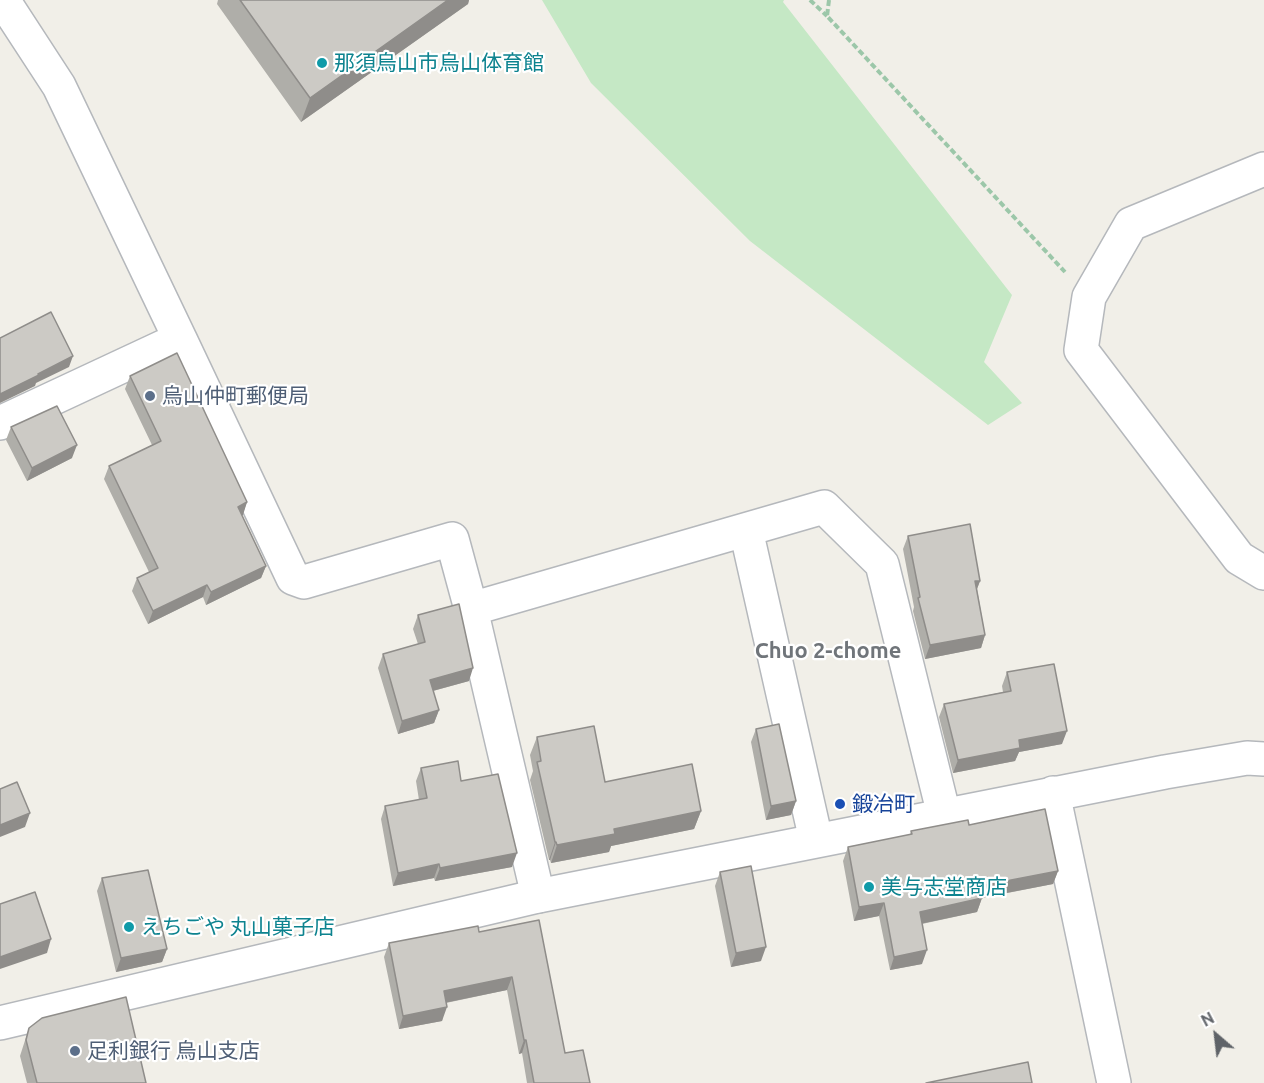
<!DOCTYPE html>
<meta charset="utf-8">
<style>
body{margin:0}
#map{position:relative;width:1264px;height:1083px;overflow:hidden;background:#f1efe8;font-family:Ubuntu,sans-serif}
canvas{display:block}
.north{position:absolute;left:1186px;top:1005px;width:60px;height:60px;-webkit-text-stroke:4px #fff;paint-order:stroke;rotate:332deg;font-size:16px;font-weight:700;line-height:24px;text-align:center;color:#5f6368}
.north::after{content:'';display:block;margin:auto;width:21px;height:27px;background:#5f6368;clip-path:polygon(50% 0,100% 100%,50% 72%,0 100%)}
</style>
<div id="map">
<canvas width="1264" height="1083"></canvas>
<div class="north">N</div>
</div>
<script>
const ctx = document.querySelector('canvas').getContext('2d');
ctx.lineJoin = 'round';
function fill(path, color) {
  ctx.fillStyle = color;
  ctx.fill(path, 'evenodd');
}
function strokePath(path, color, width, dash) {
  ctx.strokeStyle = color;
  ctx.lineWidth = width;
  ctx.lineCap = dash ? 'butt' : 'round';
  ctx.setLineDash(dash || []);
  ctx.stroke(path);
}
function label(font, color, halo, rows, align = 'center') {
  ctx.font = font + ' Ubuntu,"Noto Sans JP",sans-serif';
  ctx.lineWidth = 4.5;
  ctx.setLineDash([]);
  ctx.textBaseline = 'middle';
  ctx.strokeStyle = halo;
  ctx.fillStyle = color;
  for (const [text, x, y, turn = 0] of rows) {
    ctx.save();
    ctx.translate(x, y);
    ctx.rotate((+turn || 0) * Math.PI / 180);
    ctx.textAlign = isNaN(turn) ? turn : align;
    if (halo) ctx.strokeText(text, 0, 0);
    ctx.fillText(text, 0, 0);
    ctx.restore();
  }
}
fill(new Path2D(`
 M542 0H784L783 2 1012 295 984 362 1022 403 988 425 750 241 591 83Z`), '#c5e8c5');
const minor = new Path2D(`
 M3 0 59 86 180 339
 M1264 169 1131 224 1089 297 1081 350 1239 558 1264 573
 M0 423 180 339 293 578 304 582 452 539 471 609 538 896
 M746 530 816 840
 M471 609 824 507 882 564 944 815
 M1053 793 1114 1083`);
const tertiary = new Path2D(`
 M0 1023 538 896 1165 772 1247 758 1264 759`);
strokePath(minor, '#b5b8bc', 36);
strokePath(tertiary, '#b5b8bc', 36);
strokePath(new Path2D(`
 M810 0 827 16
 M829 0 827 16 1065 272`), '#9cc7a9', 4, [6, 3]);
strokePath(minor, '#fff', 33);
strokePath(tertiary, '#fff', 33);
fill(new Path2D(`
 M218 0H469L468 4 301 122 217 4Z
 M130 376 247 502 242 516 266 566 261 578 206 605 203 597 148 624 132 591 137 578 149 572 104 479 109 466 152 445 125 389Z
 M11 427 72 458 27 481 6 440Z
 M908 536 980 581 977 589 985 635 981 648 925 659 913 611 914 607 903 549Z
 M418 615 469 681 433 691 439 710 434 723 398 734 378 668 383 654 418 644 413 629Z
 M1007 672 1062 744 1019 752 1015 761 953 773 939 717 944 704 1003 692 1002 686Z
 M756 729 796 801 791 815 766 820 751 742Z
 M537 737 605 782 701 811 694 829 611 846 609 852 551 863 550 860H549L530 780 533 771 530 755Z
 M421 768 461 781 512 867 435 881 434 878 393 886 381 819 385 806 419 800 416 781Z
 M969 825 1058 871 1053 884 982 898 977 912 922 924V964L890 970 879 916 854 921 843 861 848 847 910 835 911 831Z
 M720 872 761 961 731 967 715 886Z
 M102 878 167 949 162 962 116 972 97 891Z
 M539 920 565 1053 590 1083H527L522 1053 519 1054 507 990 446 1003 442 1021 399 1029 384 957 389 943 479 932Z
 M29 1028 146 1083H27L20 1056Z`), '#afaea9');
fill(new Path2D(`
 M448 0H469L468 4 301 122 310 98Z
 M73 356 69 367 36 383 35 386 0 403V394Z
 M77 445 72 458 27 481 32 468Z
 M247 502 243 515 233 520 238 507Z
 M266 566 261 578 206 605 211 592Z
 M975 581H980L975 594Z
 M207 585 203 597 148 624 153 611Z
 M985 635 981 648 925 659 930 645Z
 M473 668 469 681 425 693 430 680Z
 M439 710 434 723 398 734 402 721Z
 M1067 731 1062 744 1019 752 1015 761 953 773 958 760 1019 740Z
 M796 801 791 815 766 820 771 806Z
 M701 811 694 829 611 846 609 852 551 863 557 845 614 829Z
 M30 813 25 827 0 837V825Z
 M555 842H556L550 860H549Z
 M517 853 512 867 435 881 440 868Z
 M439 864 434 878 393 886 398 873Z
 M1058 871 1053 884 975 899 980 886Z
 M982 898 977 912 915 925 920 912Z
 M884 903 879 916 854 921 859 907Z
 M51 939 47 953 0 969V957Z
 M766 947 761 961 731 967 736 953Z
 M167 949 162 962 116 972 121 958Z
 M927 950 922 964 890 970 894 957Z
 M512 977 507 990 439 1004 444 991Z
 M447 1007 442 1021 399 1029 403 1016Z
 M524 1040H526L522 1053 519 1054Z`), '#8f8d8a');
const building = new Path2D(`
 M240 0H448L310 98Z
 M51 312 73 356 38 374 39 375 0 394V338Z
 M177 353 247 502 238 507 266 566 211 592 207 585 153 611 137 578 158 568 109 466 161 441 130 376Z
 M57 406 77 445 32 468 11 427Z
 M970 524 980 581H975L985 635 930 645 918 598 920 597 908 536Z
 M459 604 473 668 430 680 439 710 402 721 383 654 425 642 418 615Z
 M1054 664 1067 731 1019 740 1020 748 958 760 944 704 1011 691 1007 672Z
 M779 724 796 801 771 806 756 729Z
 M594 726 605 782 692 764 701 811 614 829 615 834 557 845 556 842H555L537 762 541 761 537 737Z
 M458 761 461 781 498 774 517 853 440 868 439 864 398 873 385 806 427 798 421 768Z
 M17 782 30 813 0 825V789Z
 M1045 809 1058 871 980 886 982 898 920 912 927 950 894 957 884 903 859 907 848 847 912 834 911 831 968 820 969 825Z
 M751 866 766 947 736 953 720 872Z
 M148 870 167 949 121 958 102 878Z
 M35 892 51 939 0 957V904Z
 M539 920 565 1053 583 1050 590 1083H534L526 1040H524L512 977 444 991 447 1007 403 1016 389 943 478 926 479 932Z
 M126 997 146 1083H37L26 1040 29 1028 42 1018Z
 M1028 1062 1032 1083H926Z`);
fill(building, '#cccac5');
strokePath(building, '#8f8d8a', 1.5);
for (const [x, y, r, color] of [
 [322,63,6,"#0f9aa8"],
 [150,396,6,"#5c6f8a"],
 [840,804,6,"#1a4fb4"],
 [869,887,6,"#0f9aa8"],
 [129,927,6,"#0f9aa8"],
 [75,1051,6,"#5c6f8a"]
]) {
  const dot = new Path2D();
  dot.arc(x, y, r, 0, 2 * Math.PI);
  ctx.fillStyle = color;
  ctx.fill(dot);
  strokePath(dot, '#fff', 2);
}
label('21px', '#0d838f', '#fff', [
 ["那須烏山市烏山体育館",334,63],
 ["美与志堂商店",881,887],
 ["えちごや 丸山菓子店",141,927]
], 'left');
label('21px', '#4e5e75', '#fff', [
 ["烏山仲町郵便局",162,396],
 ["足利銀行 烏山支店",87,1051]
], 'left');
label('21px', '#164399', '#fff', [
 ["鍛冶町",852,804]
], 'left');
label('bold 22px', '#70757a', '#fff', [
 ["Chuo 2-chome",828,651]
]);
</script>
